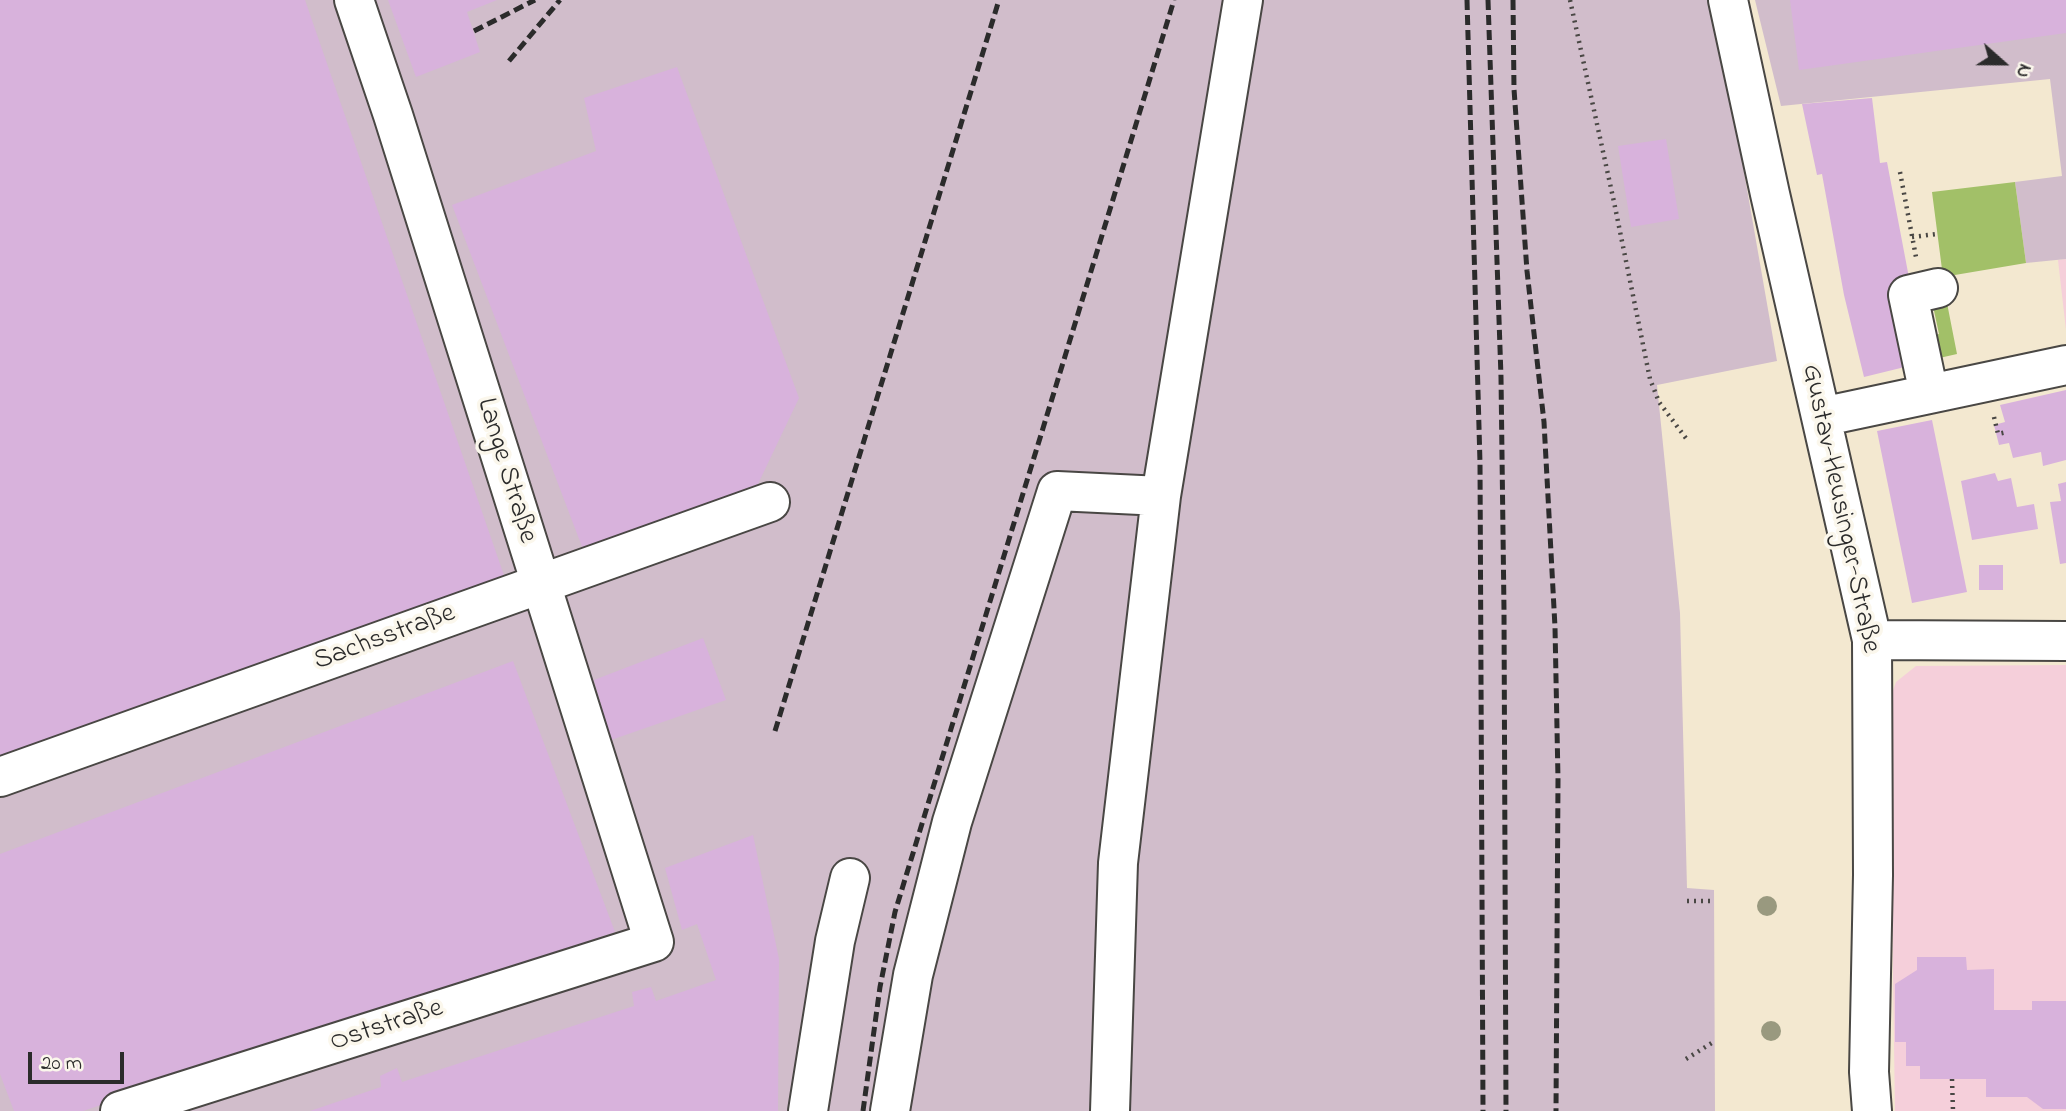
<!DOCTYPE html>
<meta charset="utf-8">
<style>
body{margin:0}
#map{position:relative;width:2066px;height:1111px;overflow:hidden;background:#f3e8d0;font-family:"Indie Flower",sans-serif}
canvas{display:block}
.north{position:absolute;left:1968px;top:28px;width:70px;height:70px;-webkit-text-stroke:5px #fbf7ec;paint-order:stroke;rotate:111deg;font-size:19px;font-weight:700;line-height:28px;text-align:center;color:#2b2b2b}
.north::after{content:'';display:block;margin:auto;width:24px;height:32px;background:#2b2b2b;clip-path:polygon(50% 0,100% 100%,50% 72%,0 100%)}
.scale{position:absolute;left:28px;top:1052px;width:96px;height:32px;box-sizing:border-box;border:4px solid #2b2b2b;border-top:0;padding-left:9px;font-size:21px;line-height:24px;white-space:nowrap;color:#2b2b2b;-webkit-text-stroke:5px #fbf7ec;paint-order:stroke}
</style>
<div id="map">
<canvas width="2066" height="1111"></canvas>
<div class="north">N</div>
<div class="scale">20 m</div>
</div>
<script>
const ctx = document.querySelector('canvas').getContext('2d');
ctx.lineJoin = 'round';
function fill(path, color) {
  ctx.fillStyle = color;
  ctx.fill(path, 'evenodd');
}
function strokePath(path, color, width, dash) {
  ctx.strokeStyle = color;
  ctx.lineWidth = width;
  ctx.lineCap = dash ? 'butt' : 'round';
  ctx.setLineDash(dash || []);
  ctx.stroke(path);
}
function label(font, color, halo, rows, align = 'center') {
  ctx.font = font + ' "Indie Flower",sans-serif';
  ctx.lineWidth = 7;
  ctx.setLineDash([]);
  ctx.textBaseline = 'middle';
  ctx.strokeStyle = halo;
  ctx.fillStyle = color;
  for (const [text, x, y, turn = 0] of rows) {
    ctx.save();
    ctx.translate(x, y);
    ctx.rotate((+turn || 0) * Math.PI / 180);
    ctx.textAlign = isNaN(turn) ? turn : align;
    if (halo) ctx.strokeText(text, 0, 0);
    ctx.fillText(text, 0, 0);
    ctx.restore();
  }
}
fill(new Path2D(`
 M2066 259V330L2058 260Z
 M2066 665V1111H1895L1889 702 1896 682 1916 666Z`), '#f5cfda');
fill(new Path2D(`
 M0 0H1714L1777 361 1657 385 1680 613 1687 888 1714 890 1715 1111H0Z
 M1755 0H2066V259L2026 263 2015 182 2062 176 2050 79 1781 106Z`), '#d1bdcb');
fill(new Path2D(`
 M2015 182 2026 263 1943 277 1932 192Z
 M1947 303 1957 354 1926 361 1922 338 1939 334 1933 306Z`), '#a2c068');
fill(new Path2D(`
 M0 0H305L508 587 0 765Z
 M388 0H497L467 12 480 52 416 77Z
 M1790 0H2066V33L1799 70Z
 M677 67 799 398 758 484 584 552 452 205 596 151 584 98Z
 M1872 98 1880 163 1887 162 1910 283 1917 364 1864 377 1844 295 1822 174 1817 175 1802 104Z
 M1666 139 1679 219 1631 227 1618 146Z
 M2066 390V460L2043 466 2041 452 2013 458 2009 443 1999 445 1994 425 2005 422 2000 405Z
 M1932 420 1967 592 1912 603 1877 431Z
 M1995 473 1998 481 2011 478 2017 507 2034 504 2038 529 1972 540 1961 481Z
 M2066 482V563L2060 564 2050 502 2061 501 2058 484Z
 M1979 565H2003V590H1979Z
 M703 638 726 700 611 740 594 680Z
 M513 661 615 932 83 1111H14L0 1074V854Z
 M753 835 779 959 778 1111H310L381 1087 380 1076 397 1068 402 1082 634 1006 632 992 651 987 656 1001 716 980 697 924 682 930 665 868Z
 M1917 957H1966L1967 970 1994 969V1010H2032V1001H2066V1109H2043L2027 1097H1986V1079H1920V1066H1906V1042H1895V984L1917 970Z`), '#d8b2dc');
const minor = new Path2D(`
 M1728 0 1770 194 1872 640 1873 875 1869 1072 1872 1111
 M1929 394 1908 295 1938 288
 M1821 417 2066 365
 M1161 496 1243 0
 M1872 640 2066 641
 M0 777 770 502
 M120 1111 654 942 393 115 354 0
 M808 1111 835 941 850 878
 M890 1111 913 975 952 822 1057 491 1161 496 1118 863 1110 1111`);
strokePath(minor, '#494744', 42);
strokePath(new Path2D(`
 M1570 0 1614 202 1650 379 1659 402 1688 441
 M1900 172 1916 257
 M1912 237 1937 234
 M1994 417 1998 434 2007 432
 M1687 901H1714
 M1686 1059 1715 1041
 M1952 1079 1953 1111`), '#494744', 4.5, [2, 5]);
strokePath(minor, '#fff', 38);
strokePath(new Path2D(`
 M1467 0 1480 463 1483 1111
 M1488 0 1501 377 1504 610 1506 1111
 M1513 0 1514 89 1527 271 1544 422 1555 627 1558 779 1556 1111
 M474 31 535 0
 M509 61 560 0
 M775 731 999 0
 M863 1111 880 987 895 912 1174 0`), '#2b2b2b', 5, [10, 5]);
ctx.fillStyle = '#99997f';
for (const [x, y] of [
 [1767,906],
 [1771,1031]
]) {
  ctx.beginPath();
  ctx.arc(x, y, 10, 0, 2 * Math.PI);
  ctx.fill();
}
label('28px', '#2b2b2b', '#fbf7ec', [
 ["Lange Straße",505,471,73],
 ["Gustav-Heusinger-Straße",1839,509,78],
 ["Sachsstraße",385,639,-20],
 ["Oststraße",387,1027,-18]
]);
</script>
